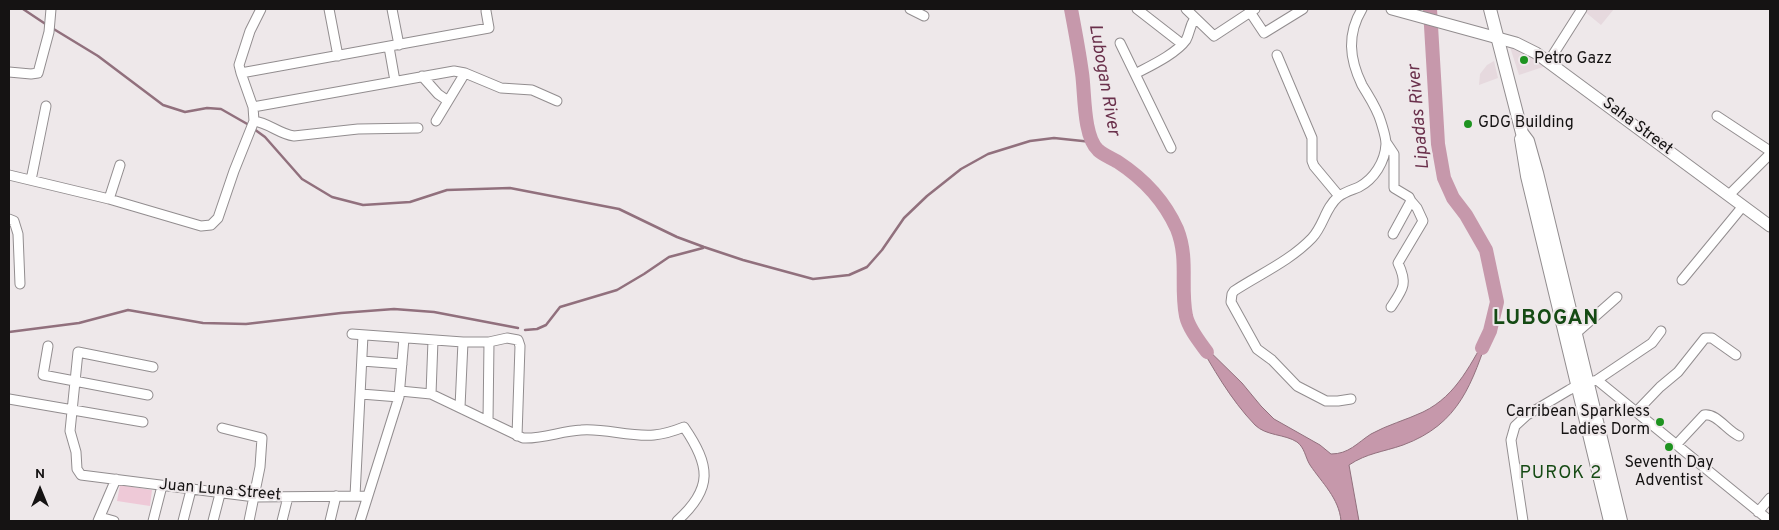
<!DOCTYPE html>
<style>
body{margin:0}
#map{position:relative;width:1779px;height:530px;overflow:hidden;background:#eee8ea;font-family:Overpass,sans-serif}
canvas{display:block}
.frame{position:absolute;inset:0;border:10px solid #151313;pointer-events:none}
.north{position:absolute;left:15px;top:465px;width:50px;height:50px;-webkit-text-stroke:4px #eee8ea;paint-order:stroke;rotate:0deg;font-size:14px;font-weight:700;line-height:20px;text-align:center;color:#151313}
.north::after{content:'';display:block;margin:auto;width:18px;height:22px;background:#151313;clip-path:polygon(50% 0,100% 100%,50% 72%,0 100%)}
</style>
<div id="map">
<canvas width="1779" height="530"></canvas>
<div class="frame"></div>
<div class="north">N</div>
</div>
<script>
const ctx = document.querySelector('canvas').getContext('2d');
ctx.lineJoin = 'round';
function fill(path, color) {
  ctx.fillStyle = color;
  ctx.fill(path, 'evenodd');
}
function strokePath(path, color, width, dash) {
  ctx.strokeStyle = color;
  ctx.lineWidth = width;
  ctx.lineCap = dash ? 'butt' : 'round';
  ctx.setLineDash(dash || []);
  ctx.stroke(path);
}
function label(font, color, halo, rows, align = 'center') {
  ctx.font = font + ' Overpass,sans-serif';
  ctx.lineWidth = 4;
  ctx.setLineDash([]);
  ctx.textBaseline = 'middle';
  ctx.strokeStyle = halo;
  ctx.fillStyle = color;
  for (const [text, x, y, turn = 0] of rows) {
    ctx.save();
    ctx.translate(x, y);
    ctx.rotate((+turn || 0) * Math.PI / 180);
    ctx.textAlign = isNaN(turn) ? turn : align;
    if (halo) ctx.strokeText(text, 0, 0);
    ctx.fillText(text, 0, 0);
    ctx.restore();
  }
}
fill(new Path2D(`
 M1585 9H1614L1601 25 1584 11Z
 M1510 47 1517 48 1546 63 1543 67 1519 75Z
 M1494 61 1498 78 1479 85 1480 74 1487 65Z`), '#e6d9de');
fill(new Path2D(`
 M120 485 152 490 150 506 117 501Z`), '#eec9d7');
const water = new Path2D(`
 M1490 331C1472 383 1460 424 1403 445 1383 452 1367 453 1349 465L1359 521H1341C1339 498 1322 483 1310 465 1305 457 1305 448 1297 442 1285 434 1266 436 1255 425 1230 399 1213 368 1195 337L1242 383 1261 406 1274 419 1320 445 1331 454C1349 454 1357 443 1371 434 1387 425 1406 420 1423 412 1458 395 1471 362 1490 331Z`);
fill(water, '#c698ab');
strokePath(water, '#91707d', 1);
strokePath(new Path2D(`
 M23 9 47 25
 M52 28 98 56 163 105 185 112 207 108 221 109 249 125
 M254 129 265 137 302 179 332 197 363 205 410 202 447 190 510 188 619 209 677 237 704 247 743 260 813 279 849 275 867 267 882 250 904 218 927 196 961 169 988 154 1030 141 1054 138 1092 142
 M525 330 537 329 546 325 560 307 617 290 644 274 669 257 703 248
 M9 332 79 323 128 310 203 323 246 324 341 313 394 309 434 312 518 328`), '#91707d', 2.5);
strokePath(new Path2D(`
 M1071 9C1075 30 1079 51 1082 73 1085 93 1083 136 1098 150 1103 155 1112 158 1118 162 1144 179 1164 200 1177 229 1189 259 1180 286 1186 316 1189 329 1199 341 1207 352
 M1430 9 1438 144 1444 178 1453 198 1466 215 1486 250 1497 302 1490 331 1482 348`), '#c698ab', 14);
const street = new Path2D(`
 M329 9 338 56
 M392 9 399 45
 M910 9 924 16
 M1137 9 1182 44
 M1186 9 1214 36 1255 9
 M1250 12 1264 33 1303 9
 M1120 43 1171 148
 M389 47 395 81
 M1277 55 1312 138V161L1314 166 1339 196
 M1549 61 1582 9
 M9 72 31 74 38 73 49 32 51 9
 M241 73 489 28 486 11
 M1135 74C1150 66 1176 54 1186 40 1190 33 1189 27 1195 18
 M422 76 438 94 448 101
 M253 107 454 71 465 73 501 88 532 90 557 101
 M1717 116 1770 151
 M254 121C269 123 279 134 294 136L358 129 418 128
 M436 121 465 73
 M1386 142 1394 154V188L1409 197 1411 201 1393 234
 M9 175 109 199 201 226 211 225 218 218 234 171 254 121 253 107 241 73 239 65 250 31 261 9
 M31 180 46 106
 M1729 195 1770 154
 M109 199 120 165
 M9 219 14 221 18 234 20 284
 M1682 280 1743 206
 M1391 307C1403 289 1408 284 1398 263L1423 221 1417 208 1411 201
 M352 334 463 342H489L507 338 518 340 520 346 517 436
 M1575 334 1617 297
 M48 346 43 375 148 395
 M362 361 402 364
 M153 367 78 352 70 431 76 452 77 469 81 475 255 497 367 496
 M1597 380 1770 521
 M400 391 431 394 523 438C543 439 561 431 581 430 605 428 629 437 654 435 664 434 674 431 684 427 710 465 714 488 677 521
 M361 394 399 397
 M431 394 433 340
 M9 399 143 422
 M1351 399 1338 401H1326L1297 386 1272 360 1257 349 1231 302 1232 294 1234 291C1260 274 1290 261 1312 238 1324 225 1325 208 1338 197 1344 192 1352 190 1359 187 1374 179 1385 162 1386 144 1386 137 1383 129 1381 122 1377 108 1369 97 1362 85 1349 58 1347 34 1362 9
 M460 407 463 342
 M1636 412 1660 387 1678 372 1705 338H1712L1736 355
 M488 421 489 342
 M222 428 262 438 260 467 249 521
 M1676 445 1704 415C1717 413 1727 431 1739 436
 M355 496 363 335
 M1758 512 1770 498
 M100 517 114 521
 M98 521 116 479
 M153 521 162 486
 M183 521 191 490
 M213 521 220 494
 M282 521 288 497
 M330 521 336 496
 M360 521 399 397 404 338
 M1523 521 1512 447 1511 440 1515 426 1527 415 1569 390 1578 385 1597 380 1652 343 1661 331`);
const secondary = new Path2D(`
 M1392 9 1516 43 1536 53 1770 226`);
const primary = new Path2D(`
 M1490 9 1522 133 1528 141 1537 173 1621 521
 M1521 139 1527 176 1610 521`);
strokePath(street, '#928d8f', 11);
strokePath(secondary, '#928d8f', 13);
strokePath(primary, '#928d8f', 14);
strokePath(street, '#fff', 9);
strokePath(secondary, '#fff', 11);
strokePath(primary, '#fff', 12);
for (const [x, y, r, color] of [
 [1524,60,5,"#1e9320"],
 [1468,124,5,"#1e9320"],
 [1660,422,5,"#1e9320"],
 [1669,447,5,"#1e9320"]
]) {
  const dot = new Path2D();
  dot.arc(x, y, r, 0, 2 * Math.PI);
  ctx.fillStyle = color;
  ctx.fill(dot);
  strokePath(dot, '#eee8ea', 2);
}
label('16px', '#151313', '#eee8ea', [
 ["Petro Gazz",1534,60],
 ["GDG Building",1478,124],
 ["Carribean Sparkless",1650,413,"right"],
 ["Ladies Dorm",1650,431,"right"],
 ["Seventh Day",1669,464,"center"],
 ["Adventist",1669,482,"center"]
], 'left');
label('16px', '#151313', '#eee8ea', [
 ["Saha Street",1637,127,37],
 ["Juan Luna Street",220,491,5]
]);
label('italic 18px', '#6a304b', '#eee8ea', [
 ["Lubogan River",1103,80,80],
 ["Lipadas River",1420,117,-95]
]);
ctx.letterSpacing = '1px';
label('18px', '#154a14', '#eee8ea', [
 ["PUROK 2",1561,474]
]);
ctx.letterSpacing = '0px';
ctx.letterSpacing = '1px';
label('bold 21px', '#154a14', '#eee8ea', [
 ["LUBOGAN",1546,320]
]);
ctx.letterSpacing = '0px';
</script>
